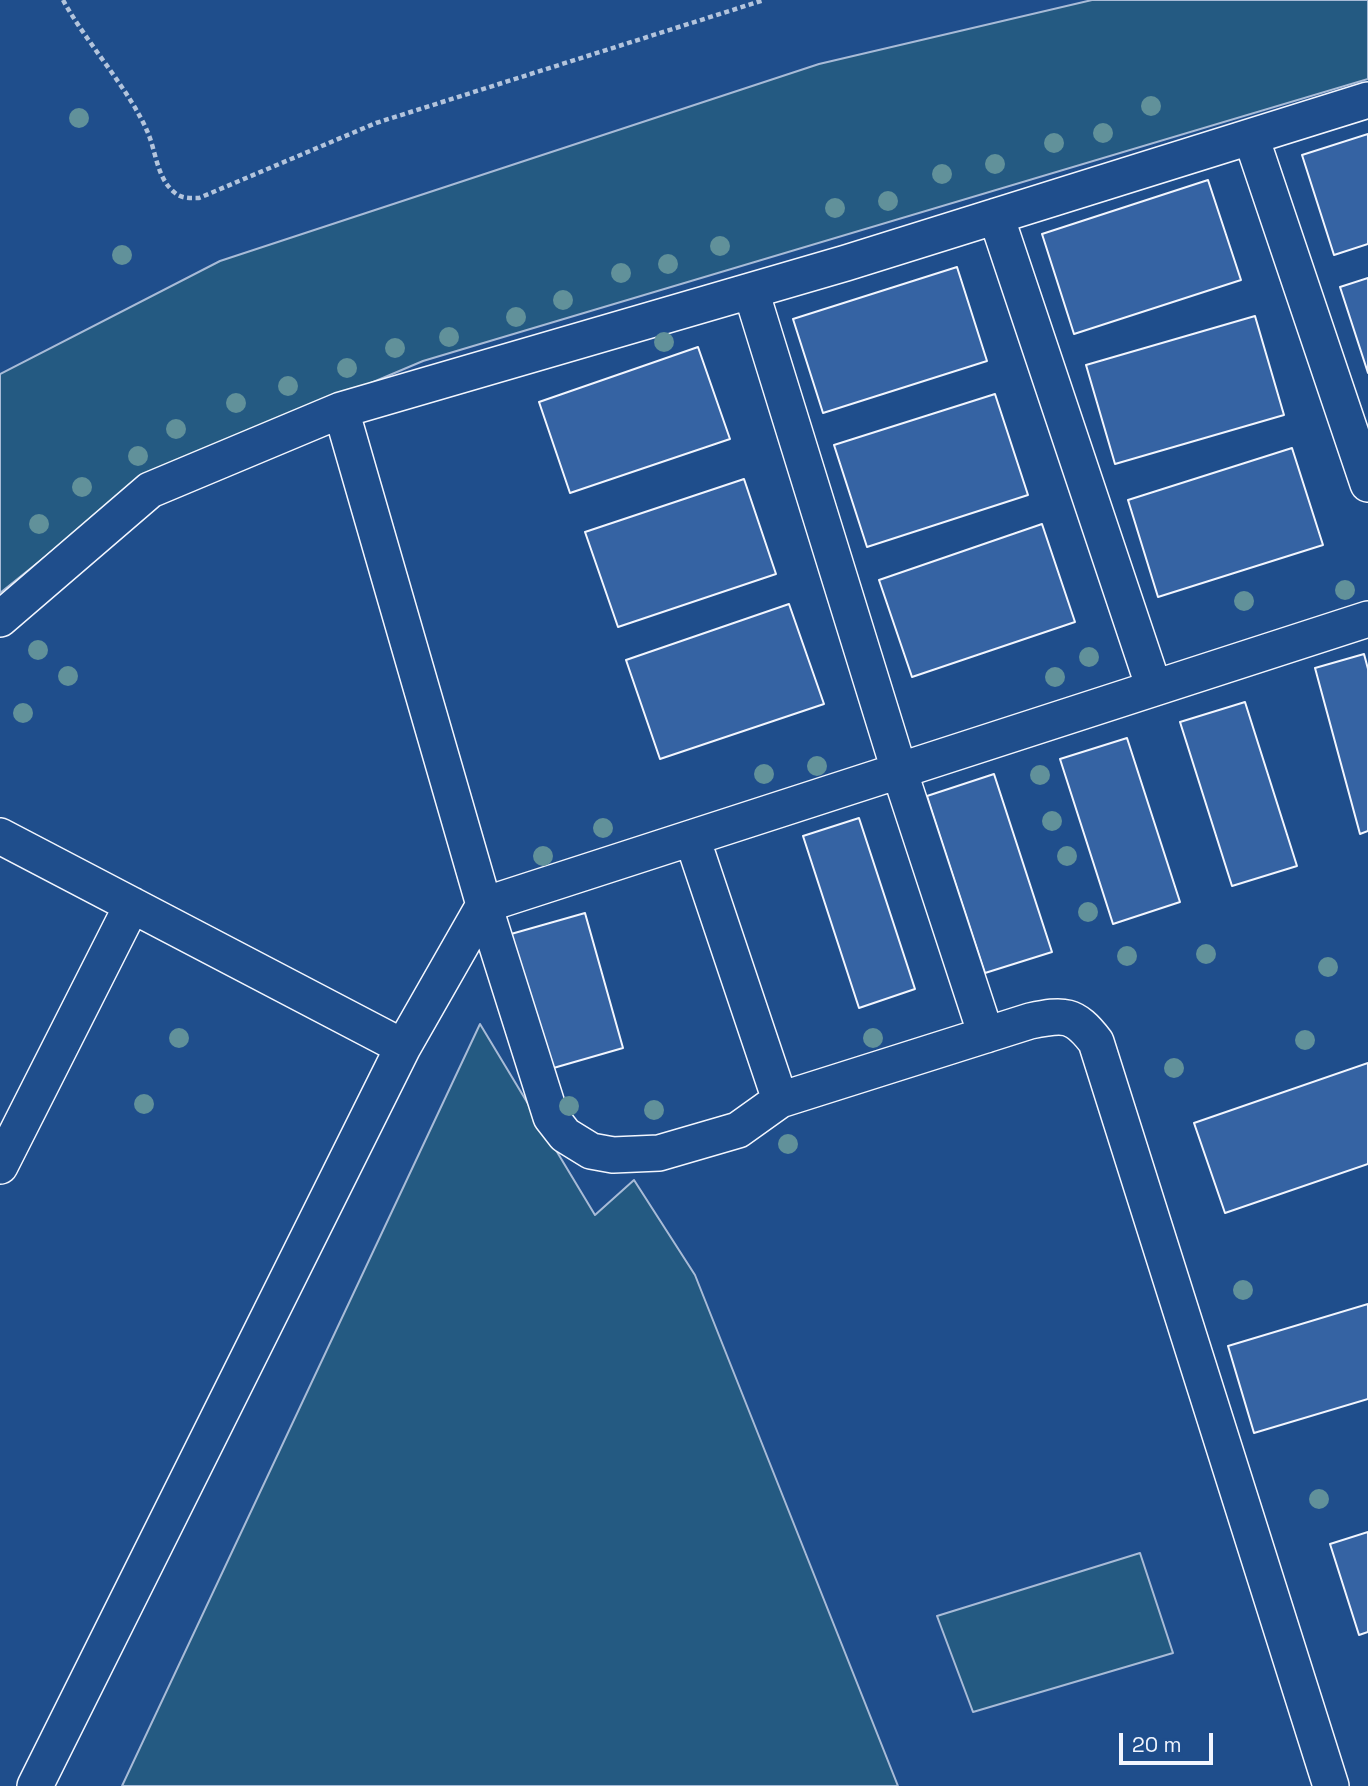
<!DOCTYPE html>
<style>
body{margin:0}
#map{position:relative;width:1368px;height:1786px;overflow:hidden;background:#1f4e8c;font-family:"Space Grotesk",sans-serif}
canvas{display:block}
.scale{position:absolute;left:1119px;top:1733px;width:94px;height:32px;box-sizing:border-box;border:4px solid #f2f6ff;border-top:0;padding-left:9px;font-size:21px;line-height:24px;white-space:nowrap;color:#f2f6ff;-webkit-text-stroke:5px #1f4e8c;paint-order:stroke}
</style>
<div id="map">
<canvas width="1368" height="1786"></canvas>
<div class="scale">20 m</div>
</div>
<script>
const ctx = document.querySelector('canvas').getContext('2d');
ctx.lineJoin = 'round';
function fill(path, color) {
  ctx.fillStyle = color;
  ctx.fill(path, 'evenodd');
}
function strokePath(path, color, width, dash) {
  ctx.strokeStyle = color;
  ctx.lineWidth = width;
  ctx.lineCap = dash ? 'butt' : 'round';
  ctx.setLineDash(dash || []);
  ctx.stroke(path);
}
const green = new Path2D(`
 M1092 0H1368V79L423 361 141 480 0 593V374L220 261 819 64Z
 M480 1024 595 1215 634 1180 695 1275 898 1786H122Z
 M1140 1553 1173 1653 973 1712 937 1616Z`);
fill(green, '#245a82');
strokePath(green, '#a8bbd7', 2);
const building = new Path2D(`
 M1368 134V244L1334 255 1302 155Z
 M1208 180 1241 280 1074 334 1042 234Z
 M957 267 987 361 823 413 793 319Z
 M1368 278V373L1340 287Z
 M1255 316 1284 415 1115 464 1086 365Z
 M698 347 730 439 570 493 539 402Z
 M995 394 1028 495 867 547 834 445Z
 M1292 448 1323 545 1158 597 1128 500Z
 M744 479 776 574 618 627 585 532Z
 M1042 524 1075 622 912 677 879 580Z
 M789 604 824 704 660 759 626 660Z
 M1364 654 1368 669V831L1360 834 1315 668Z
 M1245 702 1297 866 1232 886 1180 722Z
 M1127 738 1180 902 1113 924 1060 759Z
 M994 774 1052 952 985 973 927 796Z
 M859 818 915 989 859 1008 803 836Z
 M585 913 623 1048 550 1069 511 934Z
 M1368 1063V1164L1225 1213 1194 1123Z
 M1368 1304V1399L1254 1433 1228 1346Z
 M1368 1532V1632L1359 1635 1330 1544Z`);
fill(building, '#3563a3');
strokePath(building, '#f2f6ff', 2);
const minor = new Path2D(`
 M1251 137 1368 484
 M996 216 1154 688
 M751 291 899 770 986 1035
 M341 410 484 905 1368 619
 M0 619 150 490 341 410 846 263 1368 100
 M0 836 403 1047
 M692 838 780 1100
 M484 905 551 1117 565 1135 591 1151 613 1155 659 1153 738 1130 780 1100 1030 1021C1064 1014 1074 1013 1096 1042L1331 1786
 M0 1166 132 905
 M35 1786 403 1047 484 905`);
strokePath(minor, '#f2f6ff', 38);
strokePath(new Path2D(`
 M63 0C87 44 130 90 148 133 156 152 157 178 174 192 181 199 190 198 199 198L376 123 764 0`), '#b3c4dc', 4.5, [5, 3.5]);
strokePath(minor, '#1f4e8c', 35);
ctx.fillStyle = '#61919a';
for (const [x, y] of [
 [1151,106],
 [79,118],
 [1103,133],
 [1054,143],
 [995,164],
 [942,174],
 [888,201],
 [835,208],
 [720,246],
 [122,255],
 [668,264],
 [621,273],
 [563,300],
 [516,317],
 [449,337],
 [664,342],
 [395,348],
 [347,368],
 [288,386],
 [236,403],
 [176,429],
 [138,456],
 [82,487],
 [39,524],
 [1345,590],
 [1244,601],
 [38,650],
 [1089,657],
 [68,676],
 [1055,677],
 [23,713],
 [817,766],
 [764,774],
 [1040,775],
 [1052,821],
 [603,828],
 [543,856],
 [1067,856],
 [1088,912],
 [1206,954],
 [1127,956],
 [1328,967],
 [179,1038],
 [873,1038],
 [1305,1040],
 [1174,1068],
 [144,1104],
 [569,1106],
 [654,1110],
 [788,1144],
 [1243,1290],
 [1319,1499]
]) {
  ctx.beginPath();
  ctx.arc(x, y, 10, 0, 2 * Math.PI);
  ctx.fill();
}
</script>
